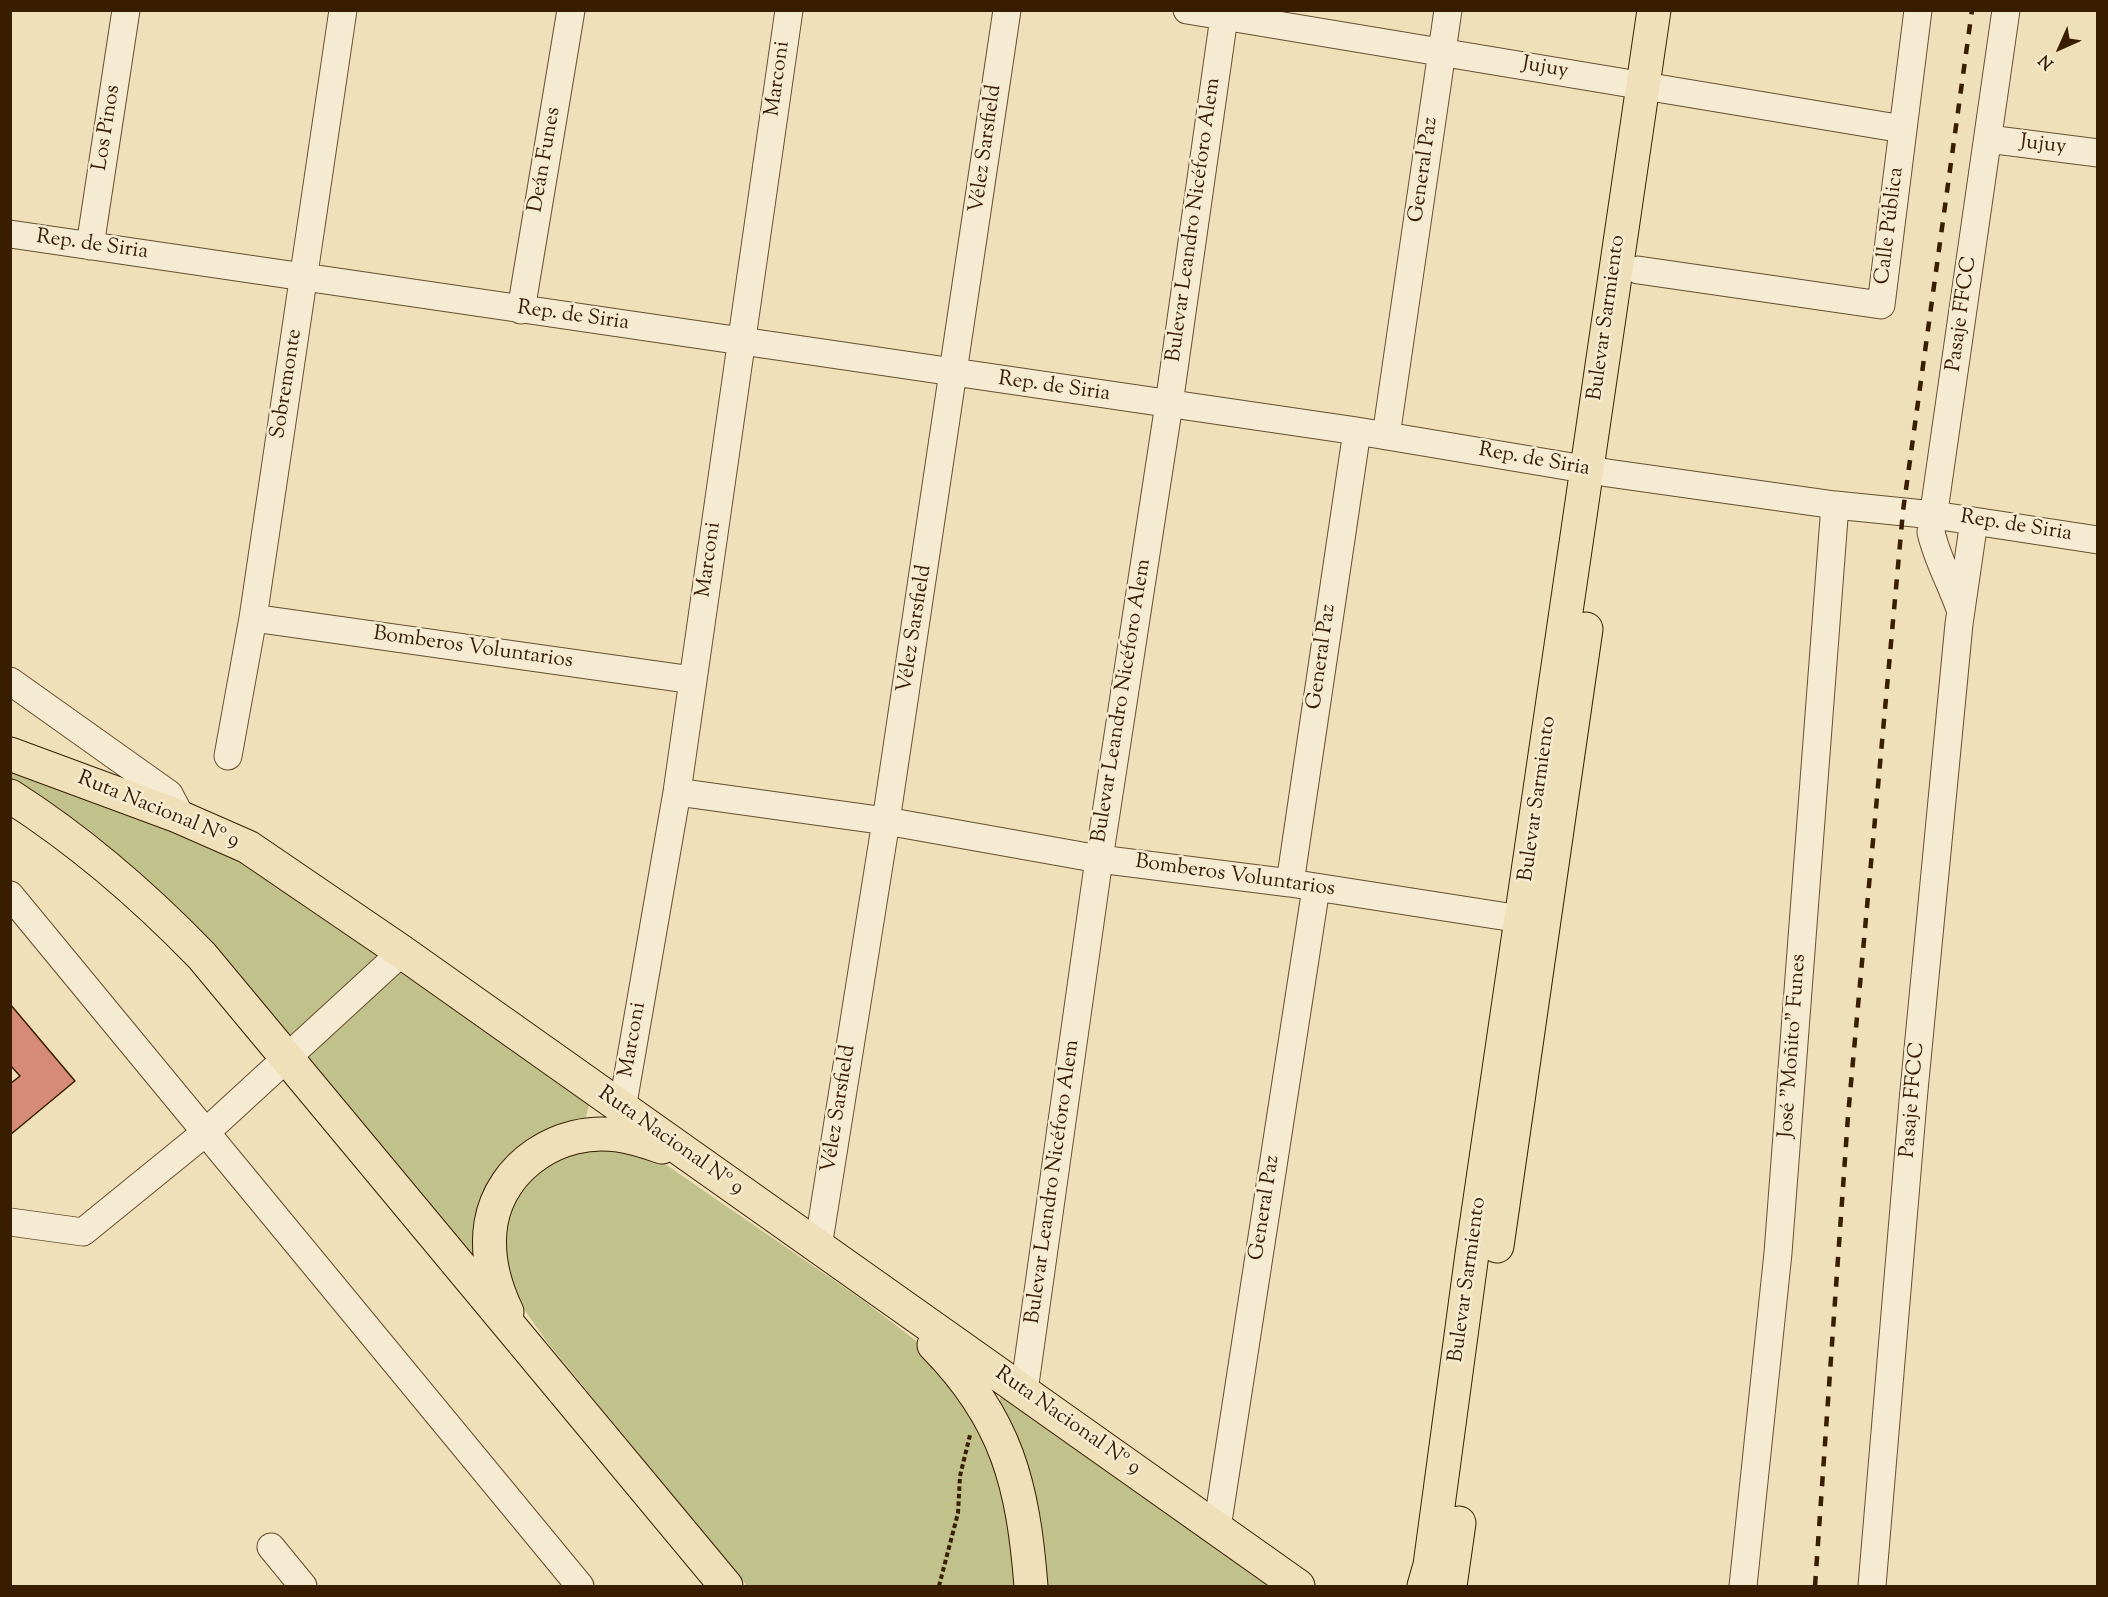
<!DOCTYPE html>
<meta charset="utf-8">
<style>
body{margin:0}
#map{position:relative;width:2108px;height:1597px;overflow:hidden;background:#f0e0b9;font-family:"Sorts Mill Goudy",serif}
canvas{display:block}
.frame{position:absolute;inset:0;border:12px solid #381d01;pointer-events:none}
.north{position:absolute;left:2030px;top:18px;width:60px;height:60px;-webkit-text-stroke:4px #f5ebd2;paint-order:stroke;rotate:225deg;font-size:16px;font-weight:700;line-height:24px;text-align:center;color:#381d01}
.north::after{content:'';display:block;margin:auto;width:21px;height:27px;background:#381d01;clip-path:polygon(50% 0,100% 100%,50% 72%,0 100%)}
</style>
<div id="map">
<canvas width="2108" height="1597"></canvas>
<div class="frame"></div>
<div class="north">N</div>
</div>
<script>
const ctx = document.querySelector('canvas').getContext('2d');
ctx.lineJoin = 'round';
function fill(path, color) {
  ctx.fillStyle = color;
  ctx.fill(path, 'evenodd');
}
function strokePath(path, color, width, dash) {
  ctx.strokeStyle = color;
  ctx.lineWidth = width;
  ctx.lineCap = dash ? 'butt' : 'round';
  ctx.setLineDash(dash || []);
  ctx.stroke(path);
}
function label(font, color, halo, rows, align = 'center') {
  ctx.font = font + ' "Sorts Mill Goudy",serif';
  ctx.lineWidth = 5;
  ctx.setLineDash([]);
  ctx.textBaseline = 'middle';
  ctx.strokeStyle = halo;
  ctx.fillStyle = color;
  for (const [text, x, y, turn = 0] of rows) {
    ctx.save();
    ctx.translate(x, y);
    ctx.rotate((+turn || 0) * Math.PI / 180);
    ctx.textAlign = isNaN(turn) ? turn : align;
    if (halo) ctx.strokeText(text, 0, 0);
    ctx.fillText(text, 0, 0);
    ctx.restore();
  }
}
fill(new Path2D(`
 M10 765 194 833 306 895 589 1105 584 1124 544 1136 478 1274 196 935 11 785Z
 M584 1147 642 1153 665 1164 864 1301 919 1343 997 1452 1019 1586H747L547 1342 512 1292 503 1236 511 1205 530 1175Z
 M1002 1390 1283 1586H1041L998 1409Z`), '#c0c18b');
const building = new Path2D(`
 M10 1004 75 1081 10 1135V1084L20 1076 10 1065Z`);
fill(building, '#d68b78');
strokePath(building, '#381d01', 1.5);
const minor = new Path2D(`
 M1187 10 1903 129
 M1988 139 2098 153
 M10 234 1357 431 1608 473 1835 505 1934 515 2098 540
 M90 246 126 10
 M1638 270 1881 305 1918 10
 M521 310 571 10
 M1386 436 1448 10
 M1960 609C1951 583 1937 559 1931 532L2006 10
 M253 618 693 680
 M10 681 169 794 181 817
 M228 756 253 618 343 10
 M677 792 886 821 1099 859 1290 883 1540 922
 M1290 883 1357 431
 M10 895 580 1586
 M622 1109 677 792 789 10
 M10 1222 83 1232 206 1132 402 952
 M818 1247 886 821 1007 10
 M1024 1391 1099 859 1169 404 1225 10
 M1217 1528 1316 888
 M271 1547 303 1586
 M1743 1586 1778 1253 1835 505
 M1872 1586 1913 1101 1959 624 1974 521`);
const major = new Path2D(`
 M10 754 175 815 248 847 402 952 1298 1586
 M10 796C82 842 143 895 202 956L726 1586
 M1497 1246 1586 629
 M507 1312C494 1285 486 1254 491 1223 501 1165 560 1127 617 1135 633 1137 647 1142 662 1147
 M934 1345C1007 1419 1023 1485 1031 1586
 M1424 1586 1430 1565 1472 1254 1654 10
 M1450 1586 1459 1523`);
strokePath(minor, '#664e2f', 29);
strokePath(major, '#381d01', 35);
strokePath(new Path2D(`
 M939 1586 958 1513 960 1476 970 1435`), '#381d01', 4, [4.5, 3]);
strokePath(minor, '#f5ebd2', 27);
strokePath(major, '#f0e0b9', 33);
strokePath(new Path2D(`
 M1815 1586 1848 1116 1903 511 1972 10`), '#381d01', 4.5, [10, 10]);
label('21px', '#381d01', '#f5ebd2', [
 ["Jujuy",1545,69,10],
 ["Marconi",779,79,-82],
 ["Los Pinos",108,128,-81],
 ["Jujuy",2043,146,7],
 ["Vélez Sarsfield",987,149,-82],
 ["Deán Funes",546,160,-80],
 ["General Paz",1425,170,-82],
 ["Bulevar Leandro Nicéforo Alem",1195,220,-82],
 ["Calle Pública",1891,226,-83],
 ["Rep. de Siria",92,246,8],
 ["Pasaje FFCC",1963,314,-82],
 ["Rep. de Siria",573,317,8],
 ["Bulevar Sarmiento",1608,318,-82],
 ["Sobremonte",288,384,-81],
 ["Rep. de Siria",1054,388,8],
 ["Rep. de Siria",1534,461,10],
 ["Rep. de Siria",2016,527,9],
 ["Marconi",710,560,-82],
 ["Vélez Sarsfield",916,629,-81],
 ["Bomberos Voluntarios",473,649,8],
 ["General Paz",1323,657,-82],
 ["Bulevar Leandro Nicéforo Alem",1123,701,-81],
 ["Bulevar Sarmiento",1539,799,-82],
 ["Ruta Nacional Nº 9",158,811,22],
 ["Bomberos Voluntarios",1235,877,8],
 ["Marconi",634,1040,-80],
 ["José \"Moñito\" Funes",1794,1046,-86],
 ["Pasaje FFCC",1914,1100,-85],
 ["Vélez Sarsfield",840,1109,-81],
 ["Ruta Nacional Nº 9",670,1142,35],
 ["Bulevar Leandro Nicéforo Alem",1054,1182,-82],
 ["General Paz",1266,1208,-81],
 ["Bulevar Sarmiento",1469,1280,-82],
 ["Ruta Nacional Nº 9",1067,1422,35]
]);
</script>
